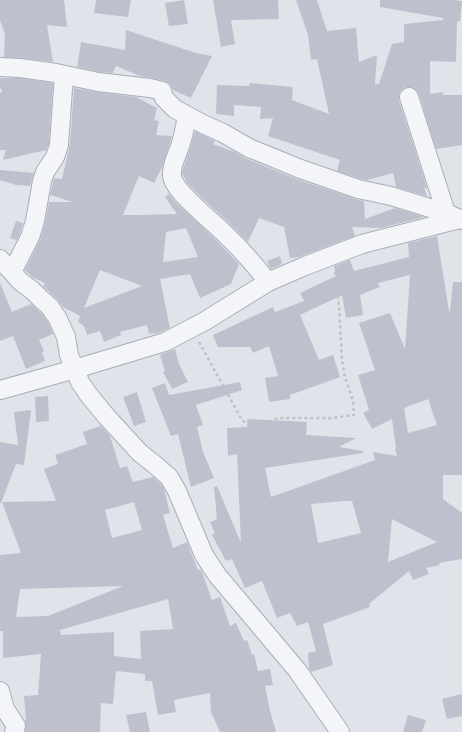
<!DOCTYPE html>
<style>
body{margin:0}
canvas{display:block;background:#e1e3ea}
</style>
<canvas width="462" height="732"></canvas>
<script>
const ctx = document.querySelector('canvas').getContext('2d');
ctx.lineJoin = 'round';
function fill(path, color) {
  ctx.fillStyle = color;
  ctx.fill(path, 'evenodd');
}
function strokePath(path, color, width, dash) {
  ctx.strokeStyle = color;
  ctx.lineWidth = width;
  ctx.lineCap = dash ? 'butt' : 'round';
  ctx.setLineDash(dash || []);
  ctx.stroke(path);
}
fill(new Path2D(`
 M0 0H64L67 27 47 25 53 62 21 58 4 57 5 34 0 20Z
 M96 0H131L128 17 94 13Z
 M184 0 188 24 169 26 165 3Z
 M213 0H278L279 19 231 20 235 44 221 47Z
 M296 0H317L327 31 356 28 359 62 377 55 375 84H379L392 44 404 42V24L443 20V18L380 7V0H451L462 1 460 21H457L456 62 430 61V94L443 92V95H462V145L436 149 419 94 416 90 412 87H405L401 90 399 95V100L427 188H424L427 196 396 187 393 173 367 180 361 179 337 171 340 160 268 136 273 118 260 119 261 107 234 105V116L216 114 217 85 249 86 250 83 293 87 292 100 329 114 317 59 311 60 308 35Z
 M126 30 196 53 212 56 191 98 173 90 170 84 165 81 152 78 140 76 116 66 113 73 100 72 77 67 81 42 125 50Z
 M0 78H19L53 83 49 143 46 150 3 160 6 150H0V93L2 92 0 86Z
 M74 88 97 92 136 97 157 108 154 120 159 121 156 135 172 136 162 167 154 183 139 176 123 215H139V216L140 215 177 214 165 197 169 194 178 205 212 236 239 264 231 284 200 298 190 274 160 279 170 328 161 332 154 334 153 333 149 334 147 325 120 332 121 335 104 342 100 331 87 335 84 326 78 322 80 316 63 307 57 299 43 286 45 283 32 277 25 270 40 240 45 223 49 202H73L50 195 54 178 62 179 70 144ZM186 228 198 257 163 262 166 232ZM100 270 142 286 84 308Z
 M195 131 215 141 213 144 235 152 245 158 294 178 355 199 364 201 365 219 395 208 424 217 381 228 352 227 355 236 299 257 290 258 284 227 259 218 248 242 227 221 202 198 187 183 184 177 182 174 183 169 191 146Z
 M0 170 34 173 30 186 16 185 0 180Z
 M16 221 23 223 20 233 17 240 10 238Z
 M437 236 449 311H450L453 282H462V475H443V499L462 513V559L439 563 440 565 426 568 429 574 413 580 409 571 369 604 370 607 323 624 333 665 311 672 309 669 308 653 316 651 308 622 297 626 290 613 277 618 262 581 245 588 232 559 226 561 212 535 215 533 210 522 217 519 214 487 217 486 241 543 237 454 228 456 227 428 248 427 247 419 307 422 306 435 356 438 339 447 363 451V453L265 468 271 497 375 460 373 452 397 456 395 449 396 448 392 419 372 429 363 413 369 410 358 375 375 370 359 323 390 313 405 349 410 275 378 283 380 287 360 295 363 315 346 318 342 295 300 315 319 360 333 355 340 377 290 395V399L269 402 265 378 278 376 269 346 253 353 250 347H218L213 335 273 307 275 312 304 301 300 293 336 276 334 266 350 260 354 271 409 257 408 243ZM428 399 437 425 408 433 404 408ZM344 501H352L361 533 318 543 311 504ZM392 519 437 542 388 562Z
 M280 256 282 264 271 269 269 266 267 261Z
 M0 283 12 312 31 304 42 314 49 324 53 334 39 340 44 351 42 352 45 361 26 369 13 336 0 341Z
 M175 349 179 364 188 382 172 389 163 372 165 371 160 355Z
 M240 382 242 390 196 405 203 425 197 427 203 452 214 478 191 487 178 434 171 436 152 388 165 383 169 395Z
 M137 392 146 422 134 426 123 397Z
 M48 396 49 421 36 422 35 397Z
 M31 410 24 465 16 464 1 503H0V442L18 445 14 412Z
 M101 426 110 436 120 468 127 466 133 482 153 477 161 484 164 489 170 513 163 515 173 548 187 542 198 570 200 569 202 572 212 600 220 597 230 626 236 623 244 641 247 640 252 655 254 654 258 671 270 669 273 685 265 686 270 711 276 732H220L211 712 210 693 174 700 176 712 158 715 152 681H145V674L116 671 113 704 101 703 100 732H25L26 725 25 720H26L24 696 38 695 41 654 3 658V631H0V555L21 553 2 502 56 501 44 469 58 464 55 455 87 444 83 432ZM134 502 142 530 112 538 105 510ZM123 586 48 616 16 617 20 589ZM168 599 173 629 140 631 141 659 114 656V632L61 635 60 630Z
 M462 694V716L447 719 442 699Z
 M146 712 150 732H130L126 715Z
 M408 715 426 720 422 732H403Z`), '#bec1cd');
const minor = new Path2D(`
 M0 67 20 68 56 73 98 82 150 88 162 91 164 98 175 109 203 124 223 133 249 148 269 156 298 168 358 189 391 196 446 213 462 220
 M409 97 446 213
 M187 116C185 125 184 134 181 143 178 154 171 164 172 175 172 191 214 222 225 234 241 249 255 265 268 282
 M0 259 21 282 32 290 41 299 50 307 58 319 66 337 69 355 80 382 88 394 106 416 140 453 154 464 169 477 177 491 204 555 217 575 297 670 340 732
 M12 272 30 237 35 221 42 181 45 172 55 157 59 145 64 75
 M0 390 75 369 165 342 205 321 268 282 305 266 362 244 460 219
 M0 691 5 709 16 726 14 732`);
strokePath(minor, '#aaadb8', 20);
strokePath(new Path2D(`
 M199 342 242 420 252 428 279 418H332L354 415 353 401 345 377 342 360 339 305 335 272`), '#bfc1c9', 2.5, [3, 3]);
strokePath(minor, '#f4f5f8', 18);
</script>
